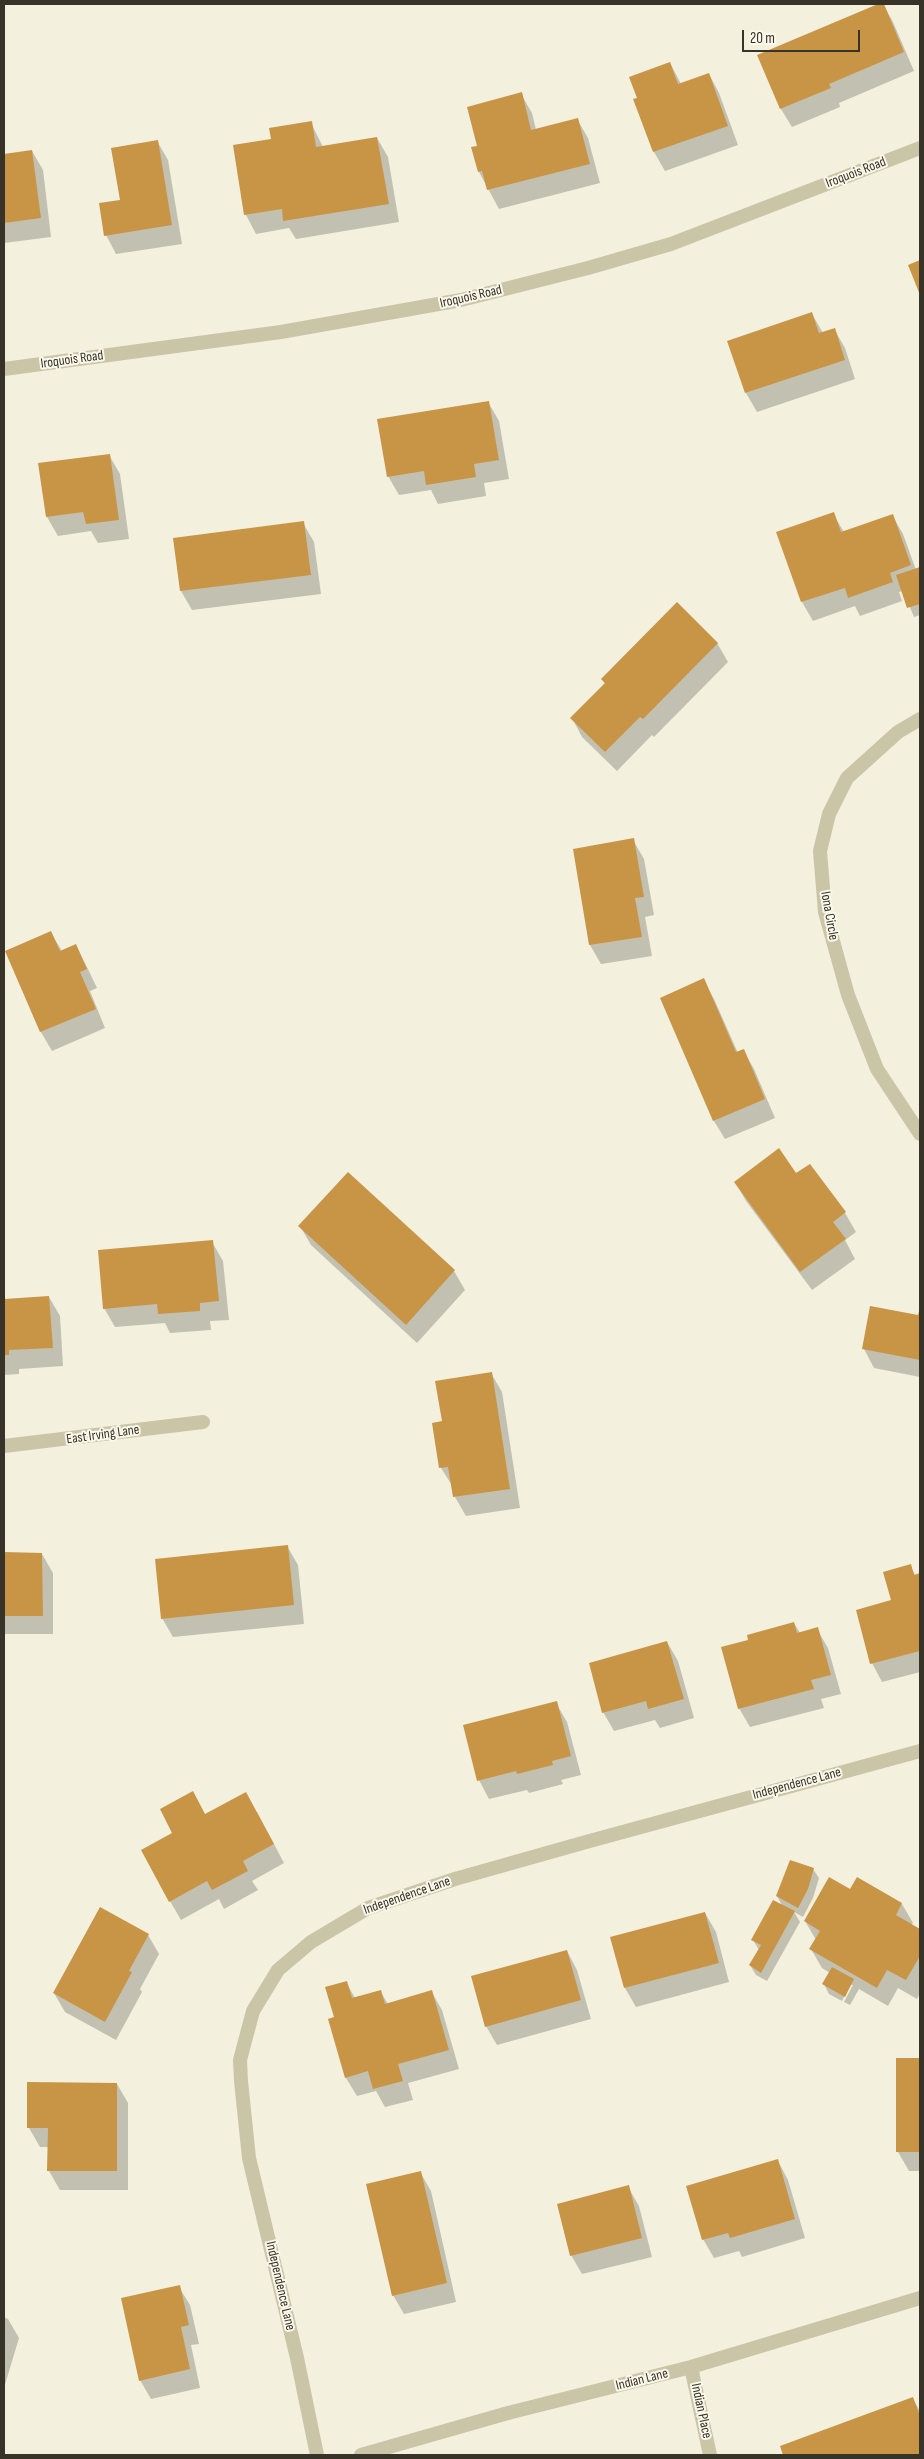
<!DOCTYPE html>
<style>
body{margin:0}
#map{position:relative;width:924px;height:2459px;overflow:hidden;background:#f3f0dd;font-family:"Sofia Sans Condensed",sans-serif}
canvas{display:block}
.frame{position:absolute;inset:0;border:5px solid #383329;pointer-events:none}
.scale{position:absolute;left:742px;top:30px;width:118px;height:22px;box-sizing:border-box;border:2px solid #383329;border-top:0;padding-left:6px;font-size:15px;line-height:18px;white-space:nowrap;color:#383329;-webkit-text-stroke:4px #faf8ea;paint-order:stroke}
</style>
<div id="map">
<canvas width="924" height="2459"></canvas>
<div class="frame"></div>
<div class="scale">20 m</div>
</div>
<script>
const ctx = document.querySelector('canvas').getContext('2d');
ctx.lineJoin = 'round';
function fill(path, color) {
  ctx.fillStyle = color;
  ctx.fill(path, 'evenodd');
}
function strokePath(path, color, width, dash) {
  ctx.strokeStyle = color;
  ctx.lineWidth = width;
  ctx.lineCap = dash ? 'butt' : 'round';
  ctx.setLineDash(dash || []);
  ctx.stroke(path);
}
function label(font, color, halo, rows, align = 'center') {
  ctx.font = font + ' "Sofia Sans Condensed",sans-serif';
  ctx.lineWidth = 4;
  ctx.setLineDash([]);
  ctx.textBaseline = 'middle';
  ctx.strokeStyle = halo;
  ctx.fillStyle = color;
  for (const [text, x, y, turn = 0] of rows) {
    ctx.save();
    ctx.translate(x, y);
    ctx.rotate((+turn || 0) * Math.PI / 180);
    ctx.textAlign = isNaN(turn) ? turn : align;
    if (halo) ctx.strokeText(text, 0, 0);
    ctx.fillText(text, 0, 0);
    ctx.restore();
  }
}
fill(new Path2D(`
 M883 4 893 22 914 71 839 103 840 107 792 127 781 109 759 56Z
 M670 63 681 84 709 74 719 93 738 145 665 171 654 152 635 100 639 99Z
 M521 94 532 113 536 130 577 119 588 138 600 183 499 209 479 172 473 148 478 147Z
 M311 123 323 147 377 138 388 157 399 222 296 239 289 228 256 234 246 215 272 140Z
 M157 141 168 160 182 244 116 254 106 235 121 201Z
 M32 151 43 170 51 237 4 243V155Z
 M812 314 823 333 834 329 845 348 855 379 757 412 746 393 729 341Z
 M488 402 499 421 509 479 484 483 486 496 438 504 431 490 399 495 388 476Z
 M109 455 120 474 129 539 98 543 91 531 58 536 47 517 40 464Z
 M833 514 844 532 892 515 903 534 916 570 920 568V615L914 617 903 591 899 592 902 601 860 616 855 606 813 621 802 602 778 533Z
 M303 523 314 542 321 594 192 610 181 591 174 539Z
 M717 643 728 662 654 737 652 735 617 771 582 737 572 718 605 684 603 680Z
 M633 840 644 859 654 915 645 917 652 956 601 964 590 945 574 850Z
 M51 933 62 951 76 946 86 965 97 988 90 991 105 1028 52 1051 41 1032 6 952Z
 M703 980 714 999 738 1053 743 1050 754 1069 775 1118 725 1139 714 1121 661 998Z
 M796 1175 845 1213 856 1232 845 1240 855 1259 812 1290 746 1201 735 1182Z
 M300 1226 454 1271 465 1290 417 1343 311 1245Z
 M212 1242 223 1261 229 1320 210 1321 211 1330 170 1333 165 1323 115 1327 104 1308Z
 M49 1297 60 1316 63 1366 19 1369V1374L4 1375V1300Z
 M920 1308V1377L874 1368 864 1349 919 1317Z
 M491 1373 502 1392 520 1508 466 1516 455 1497 453 1487 441 1468 443 1422Z
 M287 1546 298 1565 304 1624 173 1637 162 1618Z
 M4 1554H42L53 1573V1634H4Z
 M910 1566 916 1576 920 1575V1672L882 1682 872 1663 892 1601Z
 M794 1623 800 1633 817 1629 828 1648 841 1694 821 1699 824 1708 750 1727 739 1708 749 1641Z
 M667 1642 678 1661 694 1718 660 1728 655 1720 614 1731 603 1712Z
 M556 1703 567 1722 581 1775 561 1780 563 1784 529 1793 527 1790 489 1799 479 1780Z
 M257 1812 284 1863 252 1881 258 1890 224 1909 219 1899 181 1920 170 1901 205 1815Z
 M813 1869 819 1878 813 1898 803 1917 794 1912 800 1922 767 1981 756 1975 750 1965 759 1950 753 1940 783 1907 777 1896Z
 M851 1891 902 1904 913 1923 911 1925 920 1931V1993L917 1999 898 1988 888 2006 859 1989 850 2005 844 2002 853 1985H850L842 2001 829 1994 824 1984 830 1973 822 1968 811 1949 816 1940 805 1921Z
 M705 1913 716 1932 729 1982 636 2007 625 1988Z
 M148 1935 159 1954 140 1989 142 1992 116 2040 65 2012 54 1993Z
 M567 1951 577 1970 591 2019 497 2045 486 2026Z
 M346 1982 355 1998 380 1991 388 2004 431 1991 442 2010 459 2069 408 2083 413 2100 385 2107 376 2091 357 2096 346 2078Z
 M897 2059H920V2171H909L898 2152Z
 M117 2084 128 2103V2190H60L49 2171V2147H40L29 2128Z
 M778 2161 788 2180 805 2238 742 2257 739 2251 714 2258 703 2239Z
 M420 2172 431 2191 456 2302 404 2314 393 2295Z
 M628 2187 639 2206 652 2257 582 2274 571 2255Z
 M179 2287 190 2305 199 2344 191 2345 200 2388 151 2399 140 2380Z
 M4 2317 8 2319 19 2338 4 2388Z
 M913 2399 920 2411V2455H784L781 2447Z`), '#0003');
fill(new Path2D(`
 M878 4H884L904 52 829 84 831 88 780 109 757 55Z
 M670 62 678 84 709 73 728 126 653 152 633 99 637 98 629 77Z
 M522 92 531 130 578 118 590 164 487 190 482 171 478 172 471 147 477 146 467 107Z
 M312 121 316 147 377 137 389 204 283 221 282 209 244 215 233 145 271 139 269 128Z
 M158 140 172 225 104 236 99 203 120 200 111 148Z
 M32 150 41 218 4 223V154Z
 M920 260V295L908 265Z
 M812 312 819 333 835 328 845 360 745 393 727 341Z
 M489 401 499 460 474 464 476 477 426 485 424 471 387 477 377 419Z
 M110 454 119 520 86 524 83 512 46 517 38 463Z
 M834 512 841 532 893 514 911 565 890 573 893 582 848 598 845 588 801 602 776 532Z
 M304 521 311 575 180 591 173 538Z
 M920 567V604L907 608 896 575Z
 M677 602 718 643 643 719 640 717 605 752 570 718 605 683 601 679Z
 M634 838 644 897 635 898 642 937 589 945 573 849Z
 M51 931 60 951 76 944 87 969 80 972 96 1009 40 1032 5 951Z
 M704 978 736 1052 744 1049 765 1099 713 1121 660 998Z
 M779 1148 796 1173 810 1164 846 1212 833 1222 846 1239 800 1272 734 1182Z
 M348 1172 455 1270 406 1325 298 1226Z
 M213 1240 219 1301 200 1303V1311L158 1314 157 1304 103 1309 98 1250Z
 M49 1296 53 1348 9 1350V1355H4V1299Z
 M870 1306 918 1315 920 1307V1360L862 1349Z
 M492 1372 510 1489 453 1497 448 1467 439 1468 432 1423 442 1421 435 1381Z
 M288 1545 294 1605 161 1619 155 1559Z
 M4 1552 42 1553 43 1616H4Z
 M911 1564 914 1575 920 1573V1651L870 1664 856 1610 891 1600 883 1572Z
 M794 1622 797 1633 818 1627 831 1675 811 1680 814 1689 738 1709 721 1647 748 1640 747 1635Z
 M667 1641 684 1699 648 1709 646 1701 602 1713 589 1663Z
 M557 1701 571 1756 552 1761 553 1765 517 1774 516 1771 477 1781 463 1725Z
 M193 1791 205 1814 246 1792 274 1844 243 1861 248 1871 212 1890 207 1881 169 1902 141 1850 172 1833 160 1809Z
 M790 1860 814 1868 808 1889 798 1908 776 1896Z
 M829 1877 850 1889 857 1877 902 1903 896 1915 920 1929V1956L906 1980 887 1970 877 1988 809 1949 820 1931 804 1921Z
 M773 1900 795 1911 761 1973 749 1965 761 1945 751 1940Z
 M100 1907 149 1934 129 1971 132 1972 105 2022 53 1993Z
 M705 1912 719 1963 624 1988 610 1937Z
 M567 1950 581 2000 485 2027 471 1976Z
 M832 1967 854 1979 845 1997 822 1984Z
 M347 1981 352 1998 381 1990 385 2004 432 1990 449 2050 398 2064 403 2081 373 2089 368 2071 345 2078 328 2019 334 2017 325 1987Z
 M896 2058H920V2152H896Z
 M27 2082 117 2083V2171H47L48 2128H27Z
 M778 2159 795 2219 730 2238 728 2233 702 2240 686 2186Z
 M421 2171 447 2283 392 2296 366 2184Z
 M629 2185 642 2238 570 2256 557 2204Z
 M180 2285 189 2325 181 2327 190 2369 139 2381 121 2298Z
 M913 2397 920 2416V2455H783L780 2446Z`), '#c89446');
strokePath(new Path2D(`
 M4 369 281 332 461 300 588 268 671 244 920 148
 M920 719 898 732 847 778 829 814 820 851 825 912 848 995 877 1069 920 1134
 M4 1446 203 1422
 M691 2367 710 2455
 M317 2455 297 2358 249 2158 241 2081 240 2060 253 2011 278 1970 311 1942 368 1908 455 1879 586 1842 920 1751
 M361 2455 508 2413 691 2367 920 2298`), '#cbc5a8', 14);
label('14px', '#383329', '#faf8ea', [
 ["Iroquois Road",856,173,-21],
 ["Iroquois Road",471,297,-13],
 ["Iroquois Road",72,360,-8],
 ["Iona Circle",829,916,80],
 ["East Irving Lane",103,1435,-8],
 ["Independence Lane",797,1784,-15],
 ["Independence Lane",407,1896,-19],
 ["Independence Lane",280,2286,77],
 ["Indian Lane",642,2380,-14],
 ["Indian Place",701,2411,78]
]);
</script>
